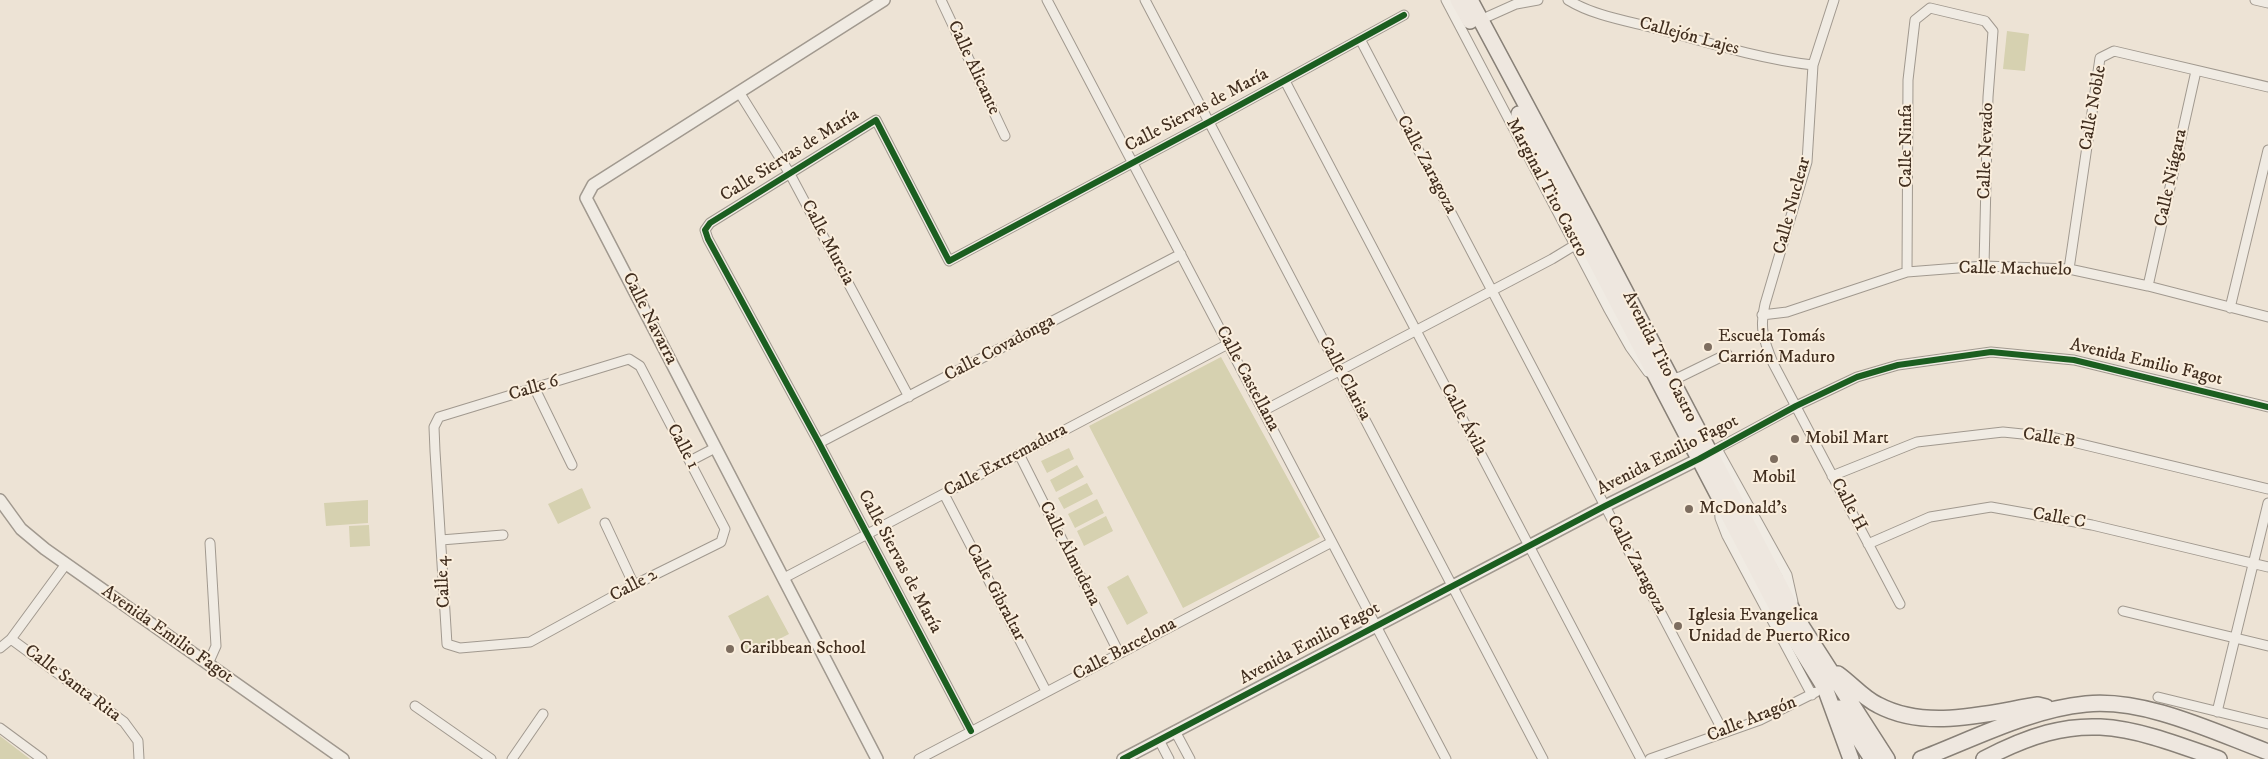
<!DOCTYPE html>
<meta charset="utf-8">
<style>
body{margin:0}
canvas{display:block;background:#ede3d5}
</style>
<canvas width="2268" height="759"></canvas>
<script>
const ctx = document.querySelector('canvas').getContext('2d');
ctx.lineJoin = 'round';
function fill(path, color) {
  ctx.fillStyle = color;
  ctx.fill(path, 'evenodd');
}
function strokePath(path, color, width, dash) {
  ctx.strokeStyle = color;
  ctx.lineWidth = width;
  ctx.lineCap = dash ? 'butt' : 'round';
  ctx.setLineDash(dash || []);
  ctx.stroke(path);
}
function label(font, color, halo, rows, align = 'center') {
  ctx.font = font + ' "IM FELL DW Pica",serif';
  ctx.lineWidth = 4;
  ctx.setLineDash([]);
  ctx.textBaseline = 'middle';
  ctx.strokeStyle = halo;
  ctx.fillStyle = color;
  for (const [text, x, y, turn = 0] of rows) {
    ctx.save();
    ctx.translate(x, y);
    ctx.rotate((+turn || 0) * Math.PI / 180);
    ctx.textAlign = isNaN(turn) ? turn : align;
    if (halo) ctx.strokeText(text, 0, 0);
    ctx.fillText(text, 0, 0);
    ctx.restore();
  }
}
fill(new Path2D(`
 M2007 31 2029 34 2025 71 2003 69Z
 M1221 357 1320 537 1183 608 1089 426Z
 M1069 448 1074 459 1047 473 1041 461Z
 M1077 465 1084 477 1056 492 1050 480Z
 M1087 483 1093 494 1064 509 1058 498Z
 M582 488 591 508 558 524 548 504Z
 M1097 499 1104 513 1075 528 1068 514Z
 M368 500V523L326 526 324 503Z
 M1106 516 1113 531 1084 546 1077 531Z
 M369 525 370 546 350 547 349 526Z
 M1128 575 1148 613 1127 625 1107 587Z
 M768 595 789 634 748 655 728 616Z
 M0 736 30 759H0Z`), '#d6d1b0');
const minor = new Path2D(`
 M941 0 1005 136
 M1047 0 1446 759
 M1145 0 1543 759
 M1446 0 1608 308 1630 347 1648 372
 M1568 0C1594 16 1628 21 1658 29 1709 43 1761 59 1813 65
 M1834 0 1813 65 1807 162 1765 304C1759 328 1764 341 1773 363L1900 604
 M2255 0 2268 3
 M1478 21 1516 4 1538 0
 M1360 39 1724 733
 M1285 81 1641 759
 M739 92 790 174 909 397
 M2069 269 2100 58 2114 51 2268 87
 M1907 272 1908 80 1915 20 1930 8 1985 21 1993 31 1988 97 1984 266
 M2148 286 2196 71
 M2230 308 2268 150
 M1762 315 1787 312 1907 272 1984 266 2069 269 2148 286 2268 317
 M629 359 640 366 725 529 721 542 634 585 530 642 460 648 447 644 435 451 434 427 439 417Z
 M1671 379 1680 377 1727 354
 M535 389 572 465
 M1263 411 1552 259 1580 242
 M819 443 1181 254
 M1717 449 1787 575 1793 602
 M1709 453 1796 406 1857 377 1898 365 1991 352 2074 360 2268 407
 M1019 454 1119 653
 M690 461 715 448
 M1832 476 1917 442 2003 432 2052 437 2268 489
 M944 494 1046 691
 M1719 504 1720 518 1727 536 1812 695
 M605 523 634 585
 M441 540 503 535
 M1868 544 1930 517 1991 507 2092 525 2268 567
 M784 578 1228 344
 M2123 611 2268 646
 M11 639 124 722 138 741 139 759
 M0 648 11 639 66 564
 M208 664 216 646 210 543
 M2158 697 2268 724
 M415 706 491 759
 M2217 712 2268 503
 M0 728 42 759
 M971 731 819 443 708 239 705 230 710 223 876 120 949 261 1209 122 1404 15
 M1175 731 1190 759
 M1159 740 1169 759
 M512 759 543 714
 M919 759 1332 542
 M1650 759 1760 720 1816 692`);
const tertiary = new Path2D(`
 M0 500 21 529 45 549 343 759
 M877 759 586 198 593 185 884 0
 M1123 759 1605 506 1705 456`);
const primary = new Path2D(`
 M1458 0 1470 21
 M1470 0 1592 228 1797 619 1887 759
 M1519 114 1786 625 1825 688 1851 759
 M1838 674C1852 684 1863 698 1878 705 1927 731 1987 713 2038 705L2046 707
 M1839 708 1872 759
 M1921 759C1973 739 2031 709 2086 704 2145 698 2214 732 2268 752
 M1984 759C2080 709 2121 724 2219 759`);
strokePath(minor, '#a1998f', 11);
strokePath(tertiary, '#a1998f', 14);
strokePath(primary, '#888077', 18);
strokePath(minor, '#f0ebe3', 9);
strokePath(tertiary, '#f0ebe3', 11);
strokePath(primary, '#eee7df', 15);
strokePath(new Path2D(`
 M971 731 819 443 708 239 705 230 710 223 876 120 949 261 1209 122 1404 15
 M1123 759 1605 506 1699 459 1796 406 1857 377 1898 365 1991 352 2074 360 2268 407`), '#1b5e20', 6);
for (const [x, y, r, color] of [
 [1708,347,5,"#7d6d5f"],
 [1795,439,5,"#7d6d5f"],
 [1774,459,5,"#7d6d5f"],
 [1689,509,5,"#7d6d5f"],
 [1678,626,5,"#7d6d5f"],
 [730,649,5,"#7d6d5f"]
]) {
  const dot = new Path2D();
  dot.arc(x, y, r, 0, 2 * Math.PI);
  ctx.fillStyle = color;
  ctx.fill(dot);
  strokePath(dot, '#faeedd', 2);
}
label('18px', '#412e1f', '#faeedd', [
 ["Callejón Lajes",1689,37,15],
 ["Calle Alicante",973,68,65],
 ["Calle Noble",2094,108,-80],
 ["Calle Siervas de María",1197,111,-28],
 ["Calle Ninfa",1907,146,-90],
 ["Calle Nevado",1987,151,-88],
 ["Calle Siervas de María",790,156,-32],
 ["Calle Zaragoza",1426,165,62],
 ["Calle Niágara",2172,178,-78],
 ["Marginal Tito Castro",1546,188,62],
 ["Calle Nuclear",1793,206,-75],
 ["Calle Murcia",827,243,62],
 ["Calle Machuelo",2015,270,1],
 ["Calle Navarra",649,319,63],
 ["Calle Covadonga",1000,349,-28],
 ["Avenida Tito Castro",1659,357,63],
 ["Avenida Emilio Fagot",2146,363,13],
 ["Calle Castellana",1247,379,62],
 ["Calle Clarisa",1344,379,62],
 ["Calle 6",534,389,-17],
 ["Calle Ávila",1463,420,62],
 ["Calle B",2049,439,9],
 ["Calle 1",682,447,62],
 ["Avenida Emilio Fagot",1668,456,-27],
 ["Calle Extremadura",1006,461,-28],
 ["Calle H",1848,505,62],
 ["Calle C",2059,519,10],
 ["Calle Almudena",1069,554,63],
 ["Calle Siervas de María",899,562,62],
 ["Calle Zaragoza",1636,565,62],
 ["Calle 4",444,582,-93],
 ["Calle 2",634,586,-28],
 ["Calle Gibraltar",995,593,62],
 ["Avenida Emilio Fagot",167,635,35],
 ["Avenida Emilio Fagot",1310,644,-28],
 ["Calle Barcelona",1125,650,-28],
 ["Calle Santa Rita",72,684,37],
 ["Calle Aragón",1752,720,-22]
]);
label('18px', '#412e1f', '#faeedd', [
 ["Escuela Tomás",1718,337],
 ["Carrión Maduro",1718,358],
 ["Mobil Mart",1805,439],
 ["Mobil",1774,478,"center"],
 ["McDonald's",1699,509],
 ["Iglesia Evangelica",1688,616],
 ["Unidad de Puerto Rico",1688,637],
 ["Caribbean School",740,649]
], 'left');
</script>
